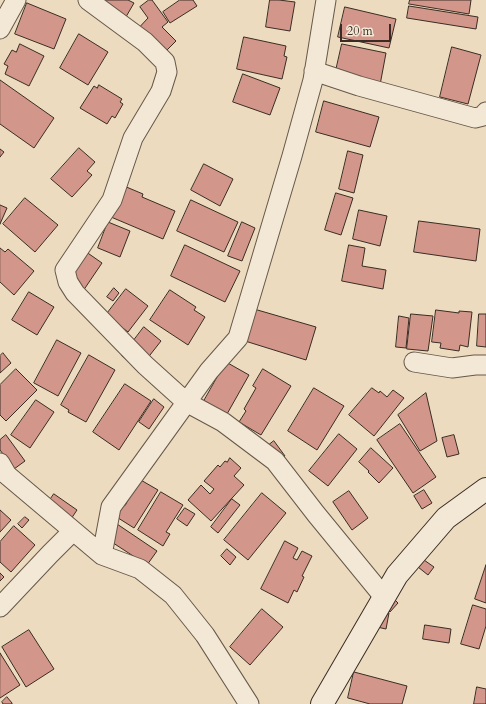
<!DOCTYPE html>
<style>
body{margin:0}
#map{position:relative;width:486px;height:704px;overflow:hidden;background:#ecdbbe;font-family:Cardo,serif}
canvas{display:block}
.scale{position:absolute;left:340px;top:24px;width:51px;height:18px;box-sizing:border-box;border:2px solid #3a2c24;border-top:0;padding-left:5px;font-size:12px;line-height:14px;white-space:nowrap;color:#3a2c24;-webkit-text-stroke:3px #f3e8d5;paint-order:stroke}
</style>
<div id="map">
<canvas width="486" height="704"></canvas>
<div class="scale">20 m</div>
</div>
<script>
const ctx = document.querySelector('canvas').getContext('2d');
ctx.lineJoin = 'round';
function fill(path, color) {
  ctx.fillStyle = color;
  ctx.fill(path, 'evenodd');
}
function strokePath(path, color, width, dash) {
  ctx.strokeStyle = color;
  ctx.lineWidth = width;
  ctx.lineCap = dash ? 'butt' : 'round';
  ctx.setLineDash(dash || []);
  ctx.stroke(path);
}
const building = new Path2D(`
 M100 0H128L134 3 123 22Z
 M149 0H152L168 22 162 27 176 41 159 58 134 33 148 18 140 7Z
 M180 0H193L197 6 170 23 163 12Z
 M270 0H279L295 2 290 31 266 27Z
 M410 0H471L469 14 409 4Z
 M27 3 66 19 54 49 15 34Z
 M409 6 478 17 476 29 407 18Z
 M345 7 396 19 389 48 338 37Z
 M79 34 108 52 88 85 60 68Z
 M244 37 286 46 284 56 287 57 282 79 237 69Z
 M20 44 44 56 29 86 5 74 8 66 4 64 12 50 16 52Z
 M342 44 386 53 380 85 335 75Z
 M452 47 481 55 468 104 440 97Z
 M243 74 280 88 270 115 233 102Z
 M0 80 54 118 34 148 0 124Z
 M99 85 122 99 120 102 123 104 115 118 112 116 107 124 80 108 94 86 97 88Z
 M324 101 379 117 370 147 316 132Z
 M79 148 95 162 87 171 92 175 72 197 51 179Z
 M0 149 4 152 0 157Z
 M348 151 363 155 354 193 339 189Z
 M204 164 233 179 220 206 191 190Z
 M124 186 143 194 142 197 175 211 163 239 111 217Z
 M336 193 353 198 341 235 325 230Z
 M25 198 58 225 35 252 3 224Z
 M191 200 238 222 224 252 177 231Z
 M0 205 7 208 0 224Z
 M359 210 387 216 380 246 353 239Z
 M419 221 480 229 476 261 414 252Z
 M108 222 130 231 120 257 98 248Z
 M242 222 255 228 242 261 228 256Z
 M185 245 240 271 225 302 171 276Z
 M349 245 365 248 362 266 386 270 383 289 342 281Z
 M0 248 5 252 8 249 34 271 14 295 0 282Z
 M82 249 102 263 83 291 62 277Z
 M114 288 119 293 113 301 107 297Z
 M126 289 148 306 128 332 106 315Z
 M170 290 196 307 194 310 205 317 188 345 150 320Z
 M29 292 54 307 37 335 12 320Z
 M254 309 316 327 306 360 245 341Z
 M436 310 459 313V311L472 312 468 347 460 345 459 351 440 348 441 343 432 342Z
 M411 314 433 316 428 351 407 349Z
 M479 314H486V347L477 346Z
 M399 316 409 318 406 348 396 347Z
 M144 327 161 341 139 369 122 356Z
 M57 340 81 353 58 396 34 383Z
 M3 353 11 363 0 373V356Z
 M89 355 115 370 86 422 68 412 69 410 61 405Z
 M226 362 249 375 227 414 204 401Z
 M16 369 37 390 6 421 0 415V385Z
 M263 369 291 386 261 435 239 422 246 411 244 409 256 388 253 386Z
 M125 384 151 401 119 450 93 432Z
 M314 388 344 406 317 450 288 431Z
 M372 388 379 393 380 391 387 397 393 390 404 398 374 436 349 415Z
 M426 393 437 441 420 451 398 415Z
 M154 399 164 407 149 429 139 422Z
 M36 400 54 412 30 448 11 435Z
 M400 424 436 477 413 493 377 440Z
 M339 434 357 449 328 486 309 471Z
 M6 435 25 461 14 469 0 450V440Z
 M454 435 459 454 447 457 442 438Z
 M274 441 285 456 276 464 264 449Z
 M371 448 393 468 379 483 368 472 369 471 359 462Z
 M230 458 241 468 234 476 244 485 211 521 188 500 201 485 210 494 214 489 204 481 218 465 220 467 225 461 227 462Z
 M139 479 158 490 134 528 115 516 122 504 125 505Z
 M424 490 432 503 422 509 414 496Z
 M349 491 368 518 352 530 333 502Z
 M161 492 183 505 166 532 170 534 163 546 138 530Z
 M262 493 286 513 248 560 224 540Z
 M54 494 77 510 71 519 48 503Z
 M232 499 240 505 218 533 211 527Z
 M185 508 195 514 187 526 177 519Z
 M0 510 11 520 0 532Z
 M25 517 29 520 22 528 18 524Z
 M114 522 157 551 147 565 104 537Z
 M14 526 35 545 11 572 0 562V542Z
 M285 541 298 548 293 558 297 560 302 551 312 556 302 576 304 577 297 592 294 590 288 603 261 589Z
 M227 549 236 557 230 565 221 556Z
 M424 560 434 567 428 575 418 567Z
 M486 565V603L475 599Z
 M0 573 4 577 0 581Z
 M392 597 398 603 390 612 384 607Z
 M473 605 486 609V626L479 649 461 644Z
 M262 609 283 627 250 665 230 647Z
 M379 612 389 613 386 629 377 627Z
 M425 625 451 629 449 643 423 639Z
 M29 630 54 669 26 687 2 647Z
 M0 653 20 685 0 698Z
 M354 672 407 686 402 704H370L348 698Z
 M477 687 486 689V704H474Z
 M7 697 12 703V704H3L2 702Z`);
fill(building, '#d2978a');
strokePath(building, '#3a2c24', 1);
const street = new Path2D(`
 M88 0 145 42 165 62 167 72 161 91 133 138 112 200 65 270 68 282 75 293 145 365 186 402 223 422 275 461 316 514 384 597
 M0 29 16 0
 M314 71 359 86 475 118 483 116 486 112
 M414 362 452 368 475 365H486
 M0 463 7 475 102 555 140 569 173 595 205 635 249 704
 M102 555 111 507 209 371 238 338 292 156 313 80 326 0
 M0 607 50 554 73 531`);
const secondary = new Path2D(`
 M322 704 397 575 446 518 486 489`);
strokePath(street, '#66584a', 21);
strokePath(secondary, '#3a2c24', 24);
strokePath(street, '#f3e8d5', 19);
strokePath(secondary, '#f3e8d5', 22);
</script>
